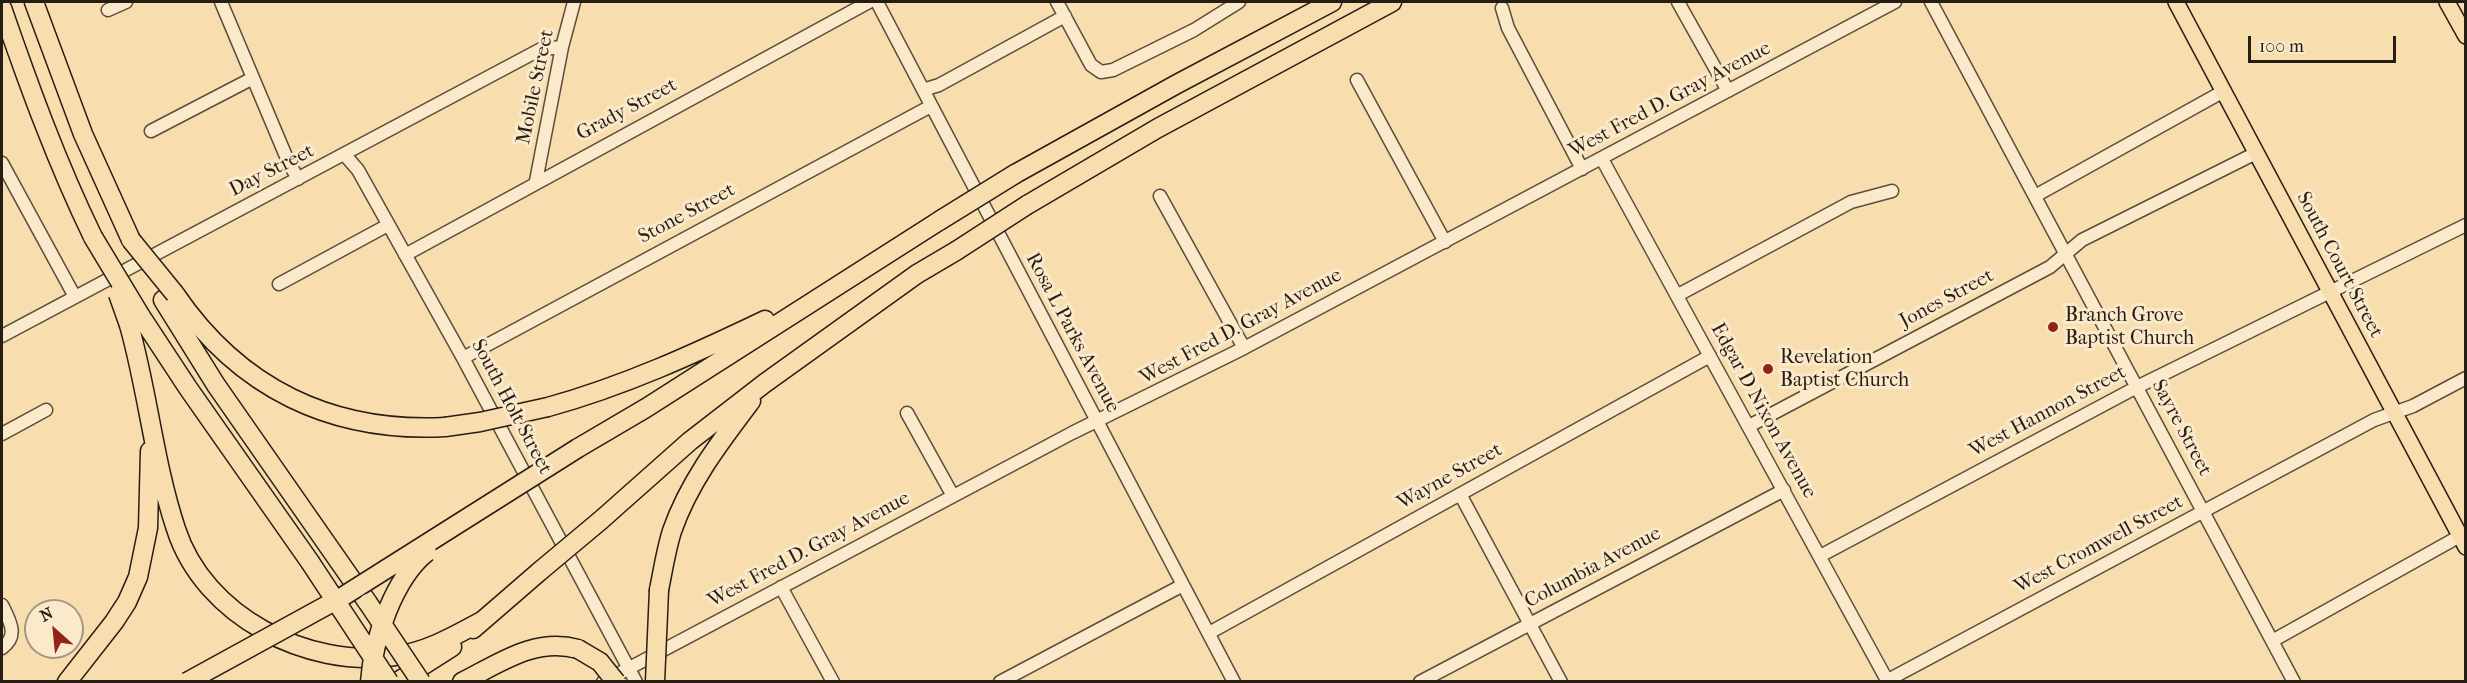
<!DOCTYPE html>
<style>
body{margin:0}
#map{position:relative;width:2467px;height:683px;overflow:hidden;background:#f8ddae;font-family:"IM FELL French Canon",serif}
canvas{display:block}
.frame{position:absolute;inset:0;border:3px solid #261e14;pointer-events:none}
.north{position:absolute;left:24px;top:599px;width:60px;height:60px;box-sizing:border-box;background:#fae9ca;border:2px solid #a59881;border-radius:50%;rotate:333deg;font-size:16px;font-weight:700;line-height:24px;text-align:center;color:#261e14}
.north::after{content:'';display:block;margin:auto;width:21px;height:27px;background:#8f2418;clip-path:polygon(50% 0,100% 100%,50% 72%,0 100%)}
.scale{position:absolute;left:2248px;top:36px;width:148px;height:27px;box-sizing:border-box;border:3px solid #261e14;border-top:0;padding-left:8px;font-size:18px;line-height:21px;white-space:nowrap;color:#261e14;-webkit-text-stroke:4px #fae9ca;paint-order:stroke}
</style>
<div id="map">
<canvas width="2467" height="683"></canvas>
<div class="frame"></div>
<div class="north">N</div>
<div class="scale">100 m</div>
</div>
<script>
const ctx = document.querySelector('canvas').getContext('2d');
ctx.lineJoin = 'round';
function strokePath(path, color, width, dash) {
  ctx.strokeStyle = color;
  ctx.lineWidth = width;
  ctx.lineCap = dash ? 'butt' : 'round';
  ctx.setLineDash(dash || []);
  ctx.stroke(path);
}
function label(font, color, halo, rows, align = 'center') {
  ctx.font = font + ' "IM FELL French Canon",serif';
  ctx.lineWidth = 6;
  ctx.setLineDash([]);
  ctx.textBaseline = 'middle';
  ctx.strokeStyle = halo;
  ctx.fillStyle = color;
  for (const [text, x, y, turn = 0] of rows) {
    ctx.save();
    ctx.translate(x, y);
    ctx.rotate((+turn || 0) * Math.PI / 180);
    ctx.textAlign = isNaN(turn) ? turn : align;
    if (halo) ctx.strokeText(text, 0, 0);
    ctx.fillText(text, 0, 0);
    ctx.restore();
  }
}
const minor = new Path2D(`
 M221 2 288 161 298 179
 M877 2 1234 682
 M1057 2 1091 65 1101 72 1113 70 1194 30 1239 2
 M1678 2 1728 91
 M1931 2 2294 682
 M1502 8 1508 28 1582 169
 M108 10 126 2
 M1357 80 1445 242
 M923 90 939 85 1065 16
 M151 131 253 78
 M345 155 358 170 463 358 636 682
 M1602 159 1888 682
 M2 163 75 297
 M536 181 562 47 574 2
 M1160 196 1244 348
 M2035 196 2224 91
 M405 255 869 2
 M279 284 388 225
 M1678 295 1851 202 1892 191
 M2 336 541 49 562 47
 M463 358 931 106
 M907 413 953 496
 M1749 426 2050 267 2082 240 2256 153
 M2 434 46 410
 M1460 494 1561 682
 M1820 556 2137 387 2466 225
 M781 587 833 682
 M2 605C10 621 19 636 2 648
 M1209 633 1710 356
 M2272 641 2460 536
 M1888 680 2374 420 2413 406 2466 378
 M603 682 1072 433 1244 348 1895 2
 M1000 682 1183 585
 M1420 682 1784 490`);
const major = new Path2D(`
 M2176 2 2466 547
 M2447 2 2466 36`);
const highway = new Path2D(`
 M34 2 83 134 131 240
 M2 8C29 86 57 163 93 237
 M1015 174 1177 84 1332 2
 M1027 205 1158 128 1392 2
 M175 294C239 388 331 433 445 427
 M163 300 216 385 368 603
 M140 315 188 388 310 562
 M129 325C148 392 154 463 176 529 204 616 307 669 395 656 427 652 454 636 482 621
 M548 407C624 386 694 354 765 320
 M578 448 646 408 939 221
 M601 520 690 441 765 383 917 274 956 251
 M659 590C663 570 666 550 672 531 689 482 720 442 751 401
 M473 629 540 571
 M67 682 114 622 127 602 138 577 148 528 150 451
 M397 682 452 647
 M462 682C500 663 535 637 578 649`);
strokePath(minor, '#5a4e3a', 15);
strokePath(major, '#261e14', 18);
strokePath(highway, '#261e14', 21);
strokePath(minor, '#fae9ca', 12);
strokePath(major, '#f8ddae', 15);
strokePath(highway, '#f8ddae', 18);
const highwayBridge = new Path2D(`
 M939 221 1015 174
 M93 237 140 315
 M131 240 175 294
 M956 251 1027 205
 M118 294 129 325
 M445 427 480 422 548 407
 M310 562 389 682
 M540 571 601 520
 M368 603 421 682
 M578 649 600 662 616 682
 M187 682 342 597 578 448
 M370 682C373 640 394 578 427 552
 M655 682 659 590`);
strokePath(highwayBridge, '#261e14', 21, []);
strokePath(highwayBridge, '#f8ddae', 18);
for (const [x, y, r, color] of [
 [2053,327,6,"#8f2418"],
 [1768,369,6,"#8f2418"]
]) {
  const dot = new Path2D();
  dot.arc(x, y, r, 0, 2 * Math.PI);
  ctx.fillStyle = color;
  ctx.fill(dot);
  strokePath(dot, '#fae9ca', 2);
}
label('20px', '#261e14', '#fae9ca', [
 ["Mobile Street",536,87,-78],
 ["West Fred D. Gray Avenue",1670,100,-28],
 ["Grady Street",627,110,-28],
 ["Day Street",272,171,-27],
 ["Stone Street",687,214,-28],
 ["South Court Street",2339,265,62],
 ["Jones Street",1947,299,-28],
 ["West Fred D. Gray Avenue",1241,327,-28],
 ["Rosa L Parks Avenue",1072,333,62],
 ["South Holt Street",511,407,62],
 ["Edgar D Nixon Avenue",1763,411,61],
 ["West Hannon Street",2048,412,-28],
 ["Sayre Street",2181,428,62],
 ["Wayne Street",1450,477,-29],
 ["West Cromwell Street",2099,545,-28],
 ["West Fred D. Gray Avenue",809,550,-28],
 ["Columbia Avenue",1593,568,-28]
]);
label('20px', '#261e14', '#fae9ca', [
 ["Branch Grove",2065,316],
 ["Baptist Church",2065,339],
 ["Revelation",1780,358],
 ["Baptist Church",1780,381]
], 'left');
</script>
